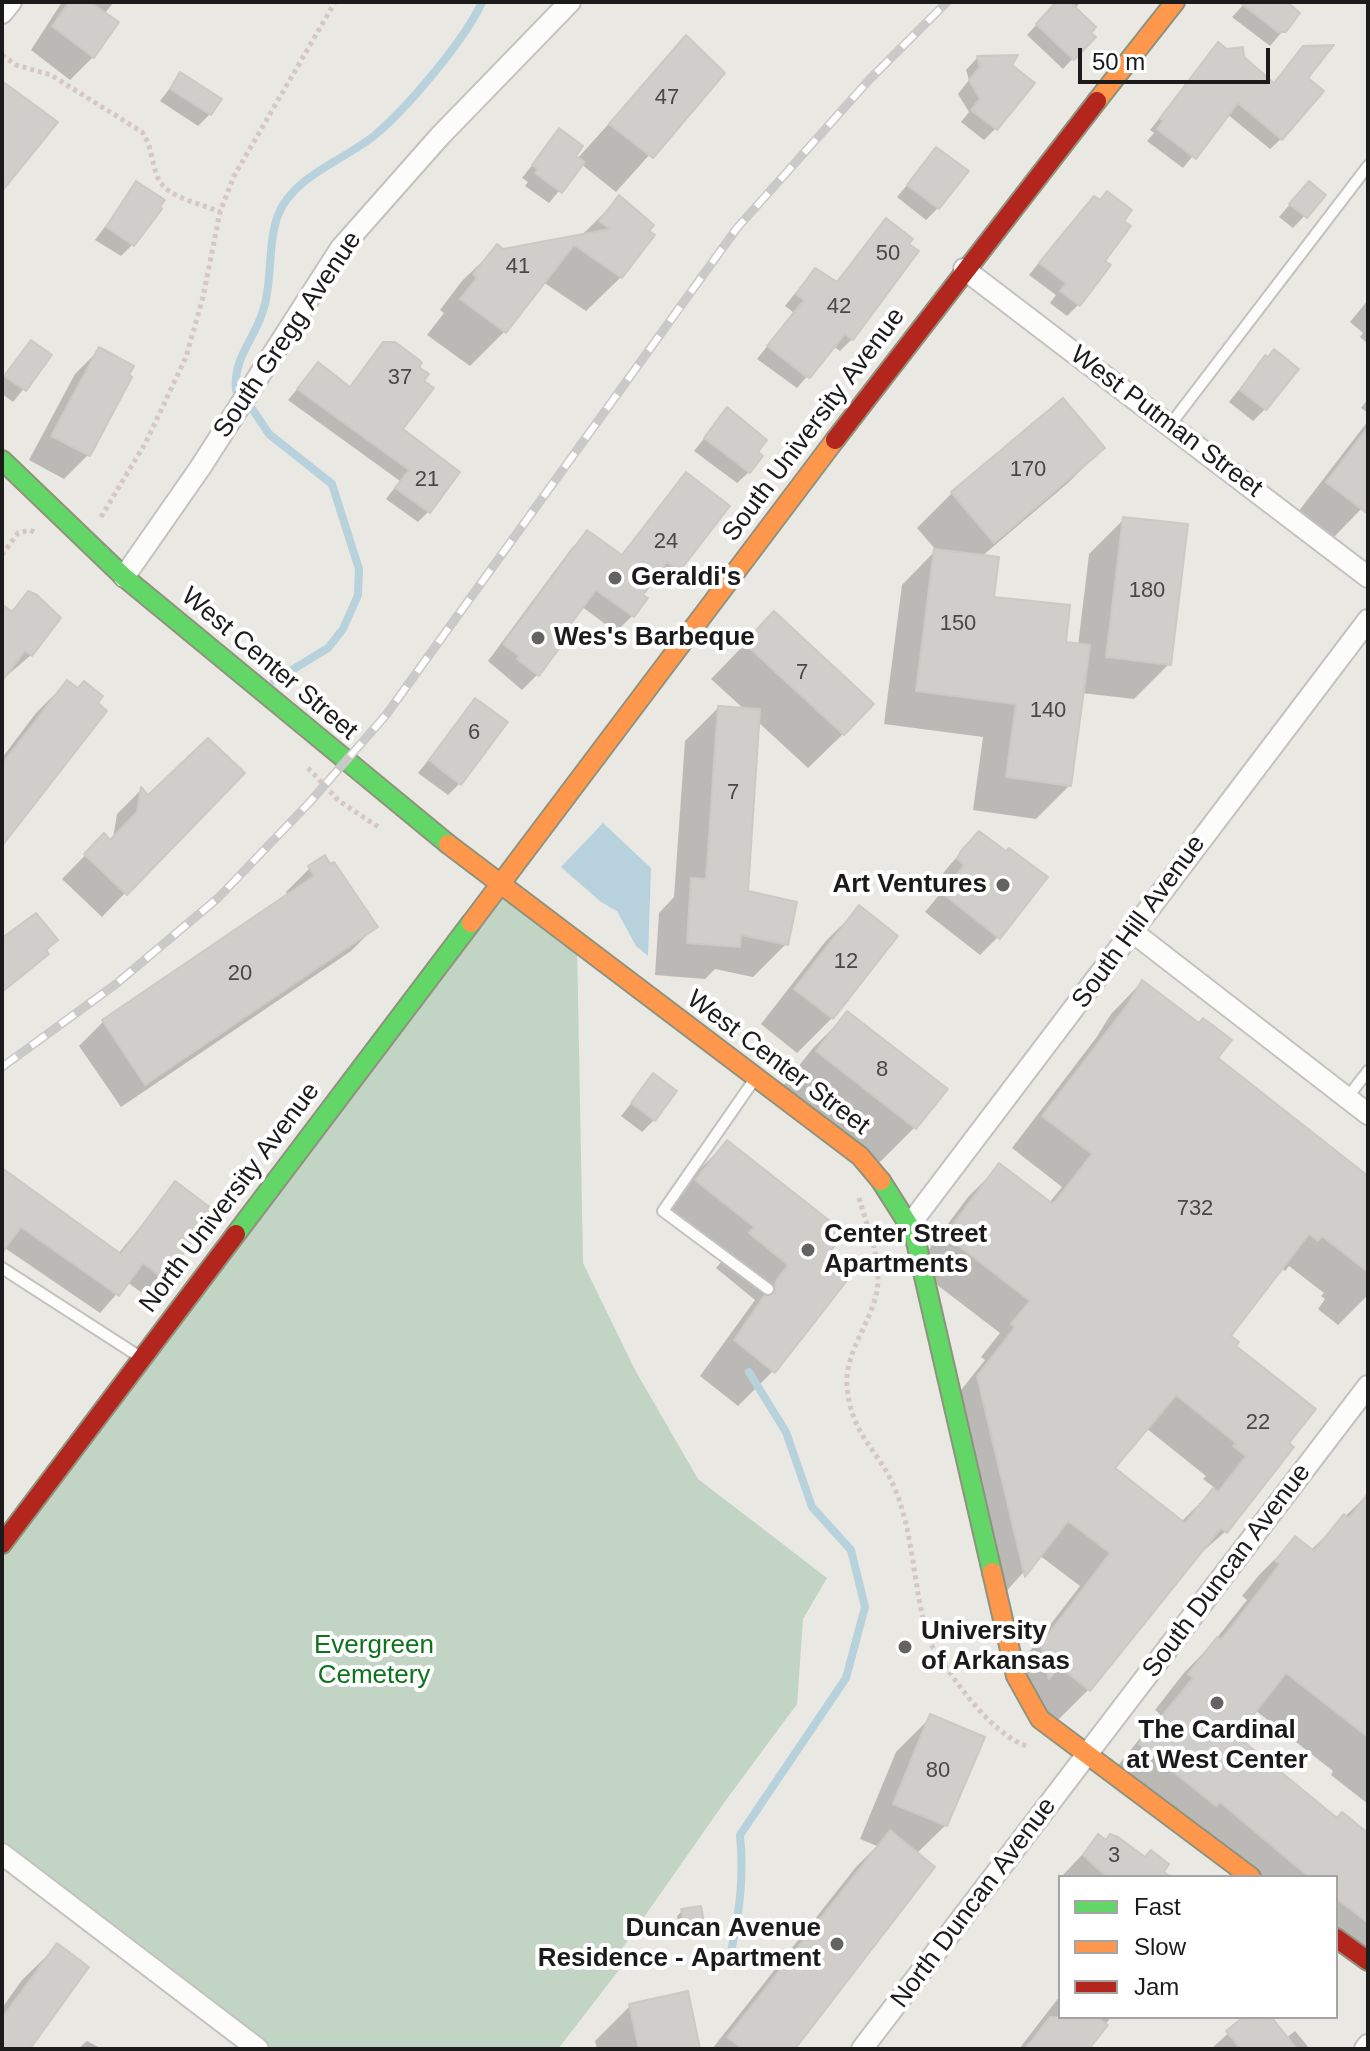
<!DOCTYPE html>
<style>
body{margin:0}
#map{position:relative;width:1370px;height:2051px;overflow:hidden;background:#e9e8e3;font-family:Arial,sans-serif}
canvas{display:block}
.frame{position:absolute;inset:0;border:4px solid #1b1b1b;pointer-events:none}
.legend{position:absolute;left:1058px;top:1875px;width:280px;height:144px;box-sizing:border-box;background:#fff;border:2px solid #a4a4a4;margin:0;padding:10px 14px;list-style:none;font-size:24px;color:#1b1b1b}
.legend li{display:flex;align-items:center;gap:16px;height:40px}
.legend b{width:40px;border:2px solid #a4a4a4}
.scale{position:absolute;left:1078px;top:48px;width:192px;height:36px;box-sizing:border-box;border:4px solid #1b1b1b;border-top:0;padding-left:10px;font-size:24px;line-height:28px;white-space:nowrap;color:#1b1b1b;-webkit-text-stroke:6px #fff;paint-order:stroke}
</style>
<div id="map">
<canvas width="1370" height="2051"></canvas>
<div class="frame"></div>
<ul class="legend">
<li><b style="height:10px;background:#63d668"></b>Fast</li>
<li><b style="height:10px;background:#ff974d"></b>Slow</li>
<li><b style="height:10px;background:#b3261e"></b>Jam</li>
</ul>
<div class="scale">50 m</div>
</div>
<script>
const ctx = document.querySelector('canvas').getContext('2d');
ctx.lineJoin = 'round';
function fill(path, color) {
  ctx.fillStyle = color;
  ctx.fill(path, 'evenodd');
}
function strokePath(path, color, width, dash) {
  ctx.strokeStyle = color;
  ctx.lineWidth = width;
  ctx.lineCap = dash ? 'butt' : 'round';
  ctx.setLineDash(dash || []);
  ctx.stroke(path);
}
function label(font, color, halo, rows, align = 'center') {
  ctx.font = font + ' Arial,sans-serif';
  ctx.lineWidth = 8;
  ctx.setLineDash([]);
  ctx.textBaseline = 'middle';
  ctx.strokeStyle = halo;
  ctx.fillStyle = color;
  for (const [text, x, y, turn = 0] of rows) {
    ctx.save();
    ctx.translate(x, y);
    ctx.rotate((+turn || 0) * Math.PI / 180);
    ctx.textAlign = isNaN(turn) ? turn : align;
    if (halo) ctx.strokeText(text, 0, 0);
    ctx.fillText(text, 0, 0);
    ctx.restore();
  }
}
fill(new Path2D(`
 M499 883 577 945 583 1263 635 1370 698 1479 827 1578 803 1619 797 1704 726 1800 621 1950 629 1957 558 2049H258L2 1854V1544Z`), '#c2d4c3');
fill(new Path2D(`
 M603 823 651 868 648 956 636 946 617 911 601 902 561 867Z`), '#b7d2dc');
fill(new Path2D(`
 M62 2H114L104 14 116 23 93 57 70 80 31 50Z
 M1057 2H1080L1075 9 1093 37 1063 69 1027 35Z
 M1246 2H1291L1288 6 1298 13 1270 46 1232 17Z
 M686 38 723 73 616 192 581 164 549 203 525 186 528 182 522 178 559 131 577 159Z
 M1218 44 1242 58 1273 84 1304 48 1305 79 1281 139 1270 149 1227 114 1183 168 1147 141 1154 133 1150 130Z
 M1015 57 1009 65 995 129 984 140 961 122 969 112 958 94 969 80 966 70 977 58Z
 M180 75 210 114 198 126 160 101Z
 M937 149 938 208 926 220 897 197Z
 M137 184 132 245 121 256 95 240Z
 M1297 196H1323L1293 228 1279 217Z
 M619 198 621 277 586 311 543 282 505 331 470 366 427 335 444 313 440 310 462 281 497 247 502 251 581 236Z
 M1082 210 1102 261 1078 305 1067 316 1050 303 1056 295 1029 275Z
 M886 221 907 245 902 272 852 339 840 351 833 346 797 388 757 359 794 313 785 306 804 282 816 271 835 283Z
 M1368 300V344L1360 337 1363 333 1350 322Z
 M31 343 50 356 13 402 2 394V378Z
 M384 344 416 367 400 430 428 512 418 522 386 499 400 481 288 400 318 365 349 388Z
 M99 350 129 378 88 455 64 479 29 460 75 374Z
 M1265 357V409L1253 421 1229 402Z
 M1368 399V413L1361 408Z
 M1062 401 1103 448 1068 483 981 557 992 599 1063 644 1078 646 1089 554 1124 519 1169 664 1134 699 1082 693 1070 785 1036 819 973 810 983 737 884 724 902 585 936 550 917 528 952 493Z
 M727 410 755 452 749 472 737 483 694 451Z
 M1368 421V502L1332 539 1298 512Z
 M686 475 678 570 662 586 652 579 632 616 616 632 581 606 538 674 522 690 488 661 571 549 587 532 620 556Z
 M28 594 59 618 31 655 2 680V615L10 612Z
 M774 614 843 734 808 768 757 721 746 892 786 944 753 977 715 969 705 979 655 975 659 913 674 897 685 741 718 708 745 710 711 679Z
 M67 682 2 842V758L36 713Z
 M475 701 460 783 448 795 418 773Z
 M141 790 125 893 102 917 62 879 104 836 110 842 113 839 117 814Z
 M961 852 998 937 980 955 925 912 948 884 941 878 944 872Z
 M310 868 375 927 351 951 121 1107 79 1046 103 1022 288 896 286 892Z
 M859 908 896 936 832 1018 797 1053 761 1024 825 942Z
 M1142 982 1215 1058 1368 1178V1295L1338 1325 1318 1309 1325 1299 1321 1296 1324 1293 1289 1266 1285 1271 1281 1268 1229 1337 1286 1443 1226 1531 1192 1561 1089 1689 1057 1721 1010 1677 1080 1586 1039 1555 993 1606 946 1409 985 1360 981 1357 1000 1333 915 1268 968 1197 999 1166 1049 1203 1062 1187 1012 1148 1096 1038 1111 1014ZM1146 1428 1206 1476 1203 1479 1215 1488 1181 1522 1112 1469Z
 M848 1013 915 1127 880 1162 783 1086 813 1048Z
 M653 1076 654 1120 642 1132 621 1116Z
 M727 1142 823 1257 846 1279 773 1371 738 1406 700 1376 755 1300 716 1268 721 1262 662 1215 692 1177Z
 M2 1170 118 1254 175 1184 163 1277 145 1295 127 1282 100 1313 2 1246Z
 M1368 1494V1804L1331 1775 1333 1771 1255 1710 1234 1736 1337 1820 1368 1836V1962L1336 1950V1877H1235L1106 1780 1160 1714 1155 1710 1183 1674 1212 1644 1247 1600 1242 1596 1260 1574 1295 1539 1310 1551Z
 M931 1717 946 1825 916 1854 793 2049H712L856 1867 877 1846 860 1839 896 1752Z
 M1099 1837 1161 1877H1061Z
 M682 1911 703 1927 697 1932 681 1935 677 1916Z
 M57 1946 27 2049H2V2008L22 1980Z
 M1060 1996V2017H1111L1087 2049H1019Z
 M630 2006 698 2049H597L595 2041Z
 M1246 2017H1268L1286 2038 1295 2031 1310 2049H1211Z
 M87 2041 102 2049H78Z`), '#0003');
strokePath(new Path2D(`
 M236 390C233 358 254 340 263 311 273 281 267 245 278 215 293 176 345 160 375 135 407 108 465 40 482 2
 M251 407 269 434 332 484 359 569 358 595 343 629 328 648 274 681
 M732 1947C740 1908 744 1874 740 1835L846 1678 865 1607 851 1550 812 1507 786 1432 749 1372`), '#b7d2dc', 8);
const building = new Path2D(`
 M69 2H90L119 22 94 58 52 26Z
 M1056 2H1070L1096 27 1091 33 1096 37 1074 60 1036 24Z
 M1239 2H1287L1300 13 1286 32H1278Z
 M686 35 725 73 653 158 609 124Z
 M1218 42 1227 49 1243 47 1244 57 1274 83 1303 46 1334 45 1308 78 1324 91 1282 140 1238 103 1196 159 1157 129 1163 121 1160 118Z
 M1018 55 1012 65 1035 83 997 130 971 110 980 99 969 80 980 67 977 56Z
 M180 72 222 99 211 115 170 89Z
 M2 81 58 122 2 191Z
 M559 128 583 146 576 156 585 162 562 193 535 173 538 169 532 165Z
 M936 147 969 171 939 209 907 185Z
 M136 181 165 200 160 207 162 209 134 246 106 227Z
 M1309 181 1326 195 1307 218 1289 204Z
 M1107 191 1132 210 1124 221 1131 226 1105 261 1111 265 1080 306 1060 291 1066 283 1039 263 1094 196 1100 200Z
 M619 195 654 225 649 231 655 235 622 278 574 245 506 333 460 299 477 278 473 274 497 244 503 249 610 229 599 221Z
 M886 218 913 239 909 244 919 251 853 340 845 334 810 378 804 375 767 346 804 300 796 294 815 268 837 282Z
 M31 340 52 355 26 391 4 376Z
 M383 342H395L418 359 422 363 419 367 429 374 424 381 434 388 403 429 460 472 430 513 395 488 409 470 297 389 318 362 350 387Z
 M99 347 134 366 129 375 132 377 90 456 51 436Z
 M1274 349 1299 369 1266 410 1240 390 1265 355 1268 357Z
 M1063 398 1105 448 994 543 951 492Z
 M727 407 767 440 758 452 763 456 750 473 704 438Z
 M1368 427V514L1326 482Z
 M686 472 730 506 679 572 667 562 643 595 648 598 634 617 596 590 570 625 574 628 539 676 517 659 519 656 503 644 587 530 622 555Z
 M1123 517 1188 524 1171 665 1106 657Z
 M934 549 999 557 994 597 1070 605 1066 642 1090 645 1071 786 1006 777 1016 704 916 691Z
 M28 591 37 595 61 618 32 656 25 651 2 681V604L12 612Z
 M774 611 874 704 844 735 744 643Z
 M67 680 78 688 84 681 103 696 98 703 107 711 2 846V764Z
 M475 698 508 722 461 785 429 760Z
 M718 706 760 709 748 891 797 902 788 945 741 935 740 947 687 943 691 878 706 879Z
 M208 738 245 773 127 895 84 854 104 833 110 840 137 812 141 787 148 795Z
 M979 831 1006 851 1009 848 1048 877 1000 939 942 893 964 865 957 859 961 851Z
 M325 855 330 864 334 862 378 927 145 1085 102 1020 314 876 308 866Z
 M859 905 898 936 833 1019 794 989Z
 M36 913 58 940 46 950 49 954 2 992V938Z
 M1142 980 1199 1023 1203 1018 1232 1040 1218 1058 1368 1176V1272L1322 1236 1318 1241 1309 1234 1231 1336 1239 1342 1236 1346 1316 1409 1289 1443 1294 1447 1227 1533 1221 1528 1090 1691 1059 1666 1049 1679 1041 1644 1110 1553 1068 1521 1025 1577 977 1376 1015 1327 1011 1324 1030 1301 945 1235 999 1163 1053 1204 1092 1154 1042 1116 1128 1004ZM1176 1395 1236 1443 1233 1446 1246 1456 1218 1492 1213 1488 1185 1523 1115 1468Z
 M847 1011 948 1089 916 1129 816 1051Z
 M653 1073 677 1091 655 1121 631 1103Z
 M727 1140 845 1233 826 1257 849 1278 775 1373 734 1340 764 1296 775 1293 776 1281 788 1265 749 1233 754 1227 695 1180Z
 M2 1168 121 1254 175 1181 215 1211 164 1279 143 1263 119 1296 21 1227 2 1253Z
 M1368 1493V1737L1286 1673 1237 1736 1337 1818 1342 1812 1368 1833V1923L1336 1898V1877H1309L1220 1802 1216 1806 1139 1744 1193 1678 1188 1674 1217 1637 1221 1640 1280 1564 1275 1561 1295 1536 1314 1551 1344 1514 1349 1518Z
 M930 1714 985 1737 947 1826 893 1804Z
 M890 1830 935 1867 795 2049H743L727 2037Z
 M1098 1834 1106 1840 1110 1834 1118 1837 1145 1857 1151 1850 1169 1864 1164 1872 1171 1877H1107L1083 1855Z
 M701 1906 705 1927 686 1931 681 1909Z
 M57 1943 89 1967 30 2049H2V2018Z
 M688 1991 700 2049H639L629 2004Z
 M1050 2017H1097L1108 2025 1089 2049H1025Z
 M1243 2017H1271L1297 2049H1241L1226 2031Z`);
fill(building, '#d0ceca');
strokePath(building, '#ccc9c4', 2);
const lane = new Path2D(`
 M1170 425 1368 166
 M754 1080 663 1211 768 1289
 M1347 1098 1368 1071
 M2 1268 140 1357`);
const street = new Path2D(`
 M2 13 11 2
 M964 269 1368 577
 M124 577 200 468 341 248 440 136 570 2
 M1134 933 1368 1114
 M911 1223 1368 620
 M2 1854 258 2049
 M862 2049 1368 1386
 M1365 2049 1368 2045`);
const fast = new Path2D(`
 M2 460 124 577 448 844
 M881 1181 914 1233 992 1572
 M236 1234 471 923`);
const slow = new Path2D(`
 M1097 101 1175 2
 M448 844 860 1156 881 1181
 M471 923 835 440
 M992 1572 1016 1676 1040 1719 1251 1877`);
const jam = new Path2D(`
 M835 440 1097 101
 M2 1544 236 1234
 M1336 1938 1368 1961`);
strokePath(lane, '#c2c2bf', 14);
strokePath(street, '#c2c2bf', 24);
strokePath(fast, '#8f927c', 22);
strokePath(slow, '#8f927c', 22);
strokePath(jam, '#8f927c', 22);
strokePath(new Path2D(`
 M2 55 16 65 51 75 142 132C153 147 151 165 159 180 168 198 203 204 220 212
 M101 517 146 442 186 357 203 297 220 212 234 176 335 2
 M2 555 18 533 30 530 36 533
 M308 768 339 801 380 828
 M859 1198C868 1230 885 1266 875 1299 867 1328 845 1354 847 1386 851 1436 878 1448 895 1489 915 1537 913 1594 930 1643 950 1675 991 1735 1027 1746`), '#d5c7c4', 5, [4, 4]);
strokePath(lane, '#fcfcfb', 10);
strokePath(street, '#fcfcfb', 20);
strokePath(fast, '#63d668', 18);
strokePath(slow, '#ff974d', 18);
strokePath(jam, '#b3261e', 18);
const rail = new Path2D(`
 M2 1067 116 984 218 898 309 803 386 715 737 228 869 80 947 2`);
strokePath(rail, '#c9c9c8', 9);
strokePath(rail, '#fff', 6, [18]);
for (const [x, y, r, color] of [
 [615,578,8,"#636361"],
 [538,638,8,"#636361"],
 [1003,885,8,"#636361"],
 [808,1250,8,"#636361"],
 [905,1647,8,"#636361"],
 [1217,1703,8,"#636361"],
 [837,1944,8,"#636361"]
]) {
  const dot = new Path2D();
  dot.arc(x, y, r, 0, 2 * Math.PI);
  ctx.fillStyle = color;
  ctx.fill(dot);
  strokePath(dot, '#fff', 3);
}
label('22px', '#484847', null, [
 ["47",667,98],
 ["50",888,254],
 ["41",518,267],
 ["42",839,307],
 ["37",400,378],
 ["170",1028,470],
 ["21",427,480],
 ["24",666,542],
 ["180",1147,591],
 ["150",958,624],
 ["7",802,673],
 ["140",1048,711],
 ["6",474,733],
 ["7",733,793],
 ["12",846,962],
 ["20",240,974],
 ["8",882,1070],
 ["732",1195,1209],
 ["22",1258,1423],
 ["80",938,1771],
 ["3",1114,1856]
]);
label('26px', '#1b1b1b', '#fff', [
 ["South Gregg Avenue",288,335,-56],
 ["West Putman Street",1166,422,37],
 ["South University Avenue",814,425,-53],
 ["West Center Street",269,664,40],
 ["South Hill Avenue",1139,922,-54],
 ["West Center Street",778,1063,37],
 ["North University Avenue",230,1198,-53],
 ["South Duncan Avenue",1227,1571,-53],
 ["North Duncan Avenue",974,1903,-53]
]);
label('bold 26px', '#1b1b1b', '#fff', [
 ["Geraldi's",631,578],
 ["Wes's Barbeque",554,638],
 ["Art Ventures",987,885,"right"],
 ["Center Street",824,1235],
 ["Apartments",824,1265],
 ["University",921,1632],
 ["of Arkansas",921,1662],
 ["The Cardinal",1217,1731,"center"],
 ["at West Center",1217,1761,"center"],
 ["Duncan Avenue",821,1929,"right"],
 ["Residence - Apartment",821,1959,"right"]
], 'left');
label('26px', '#0e731d', '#fff', [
 ["Evergreen",374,1646],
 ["Cemetery",374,1676]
]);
</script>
